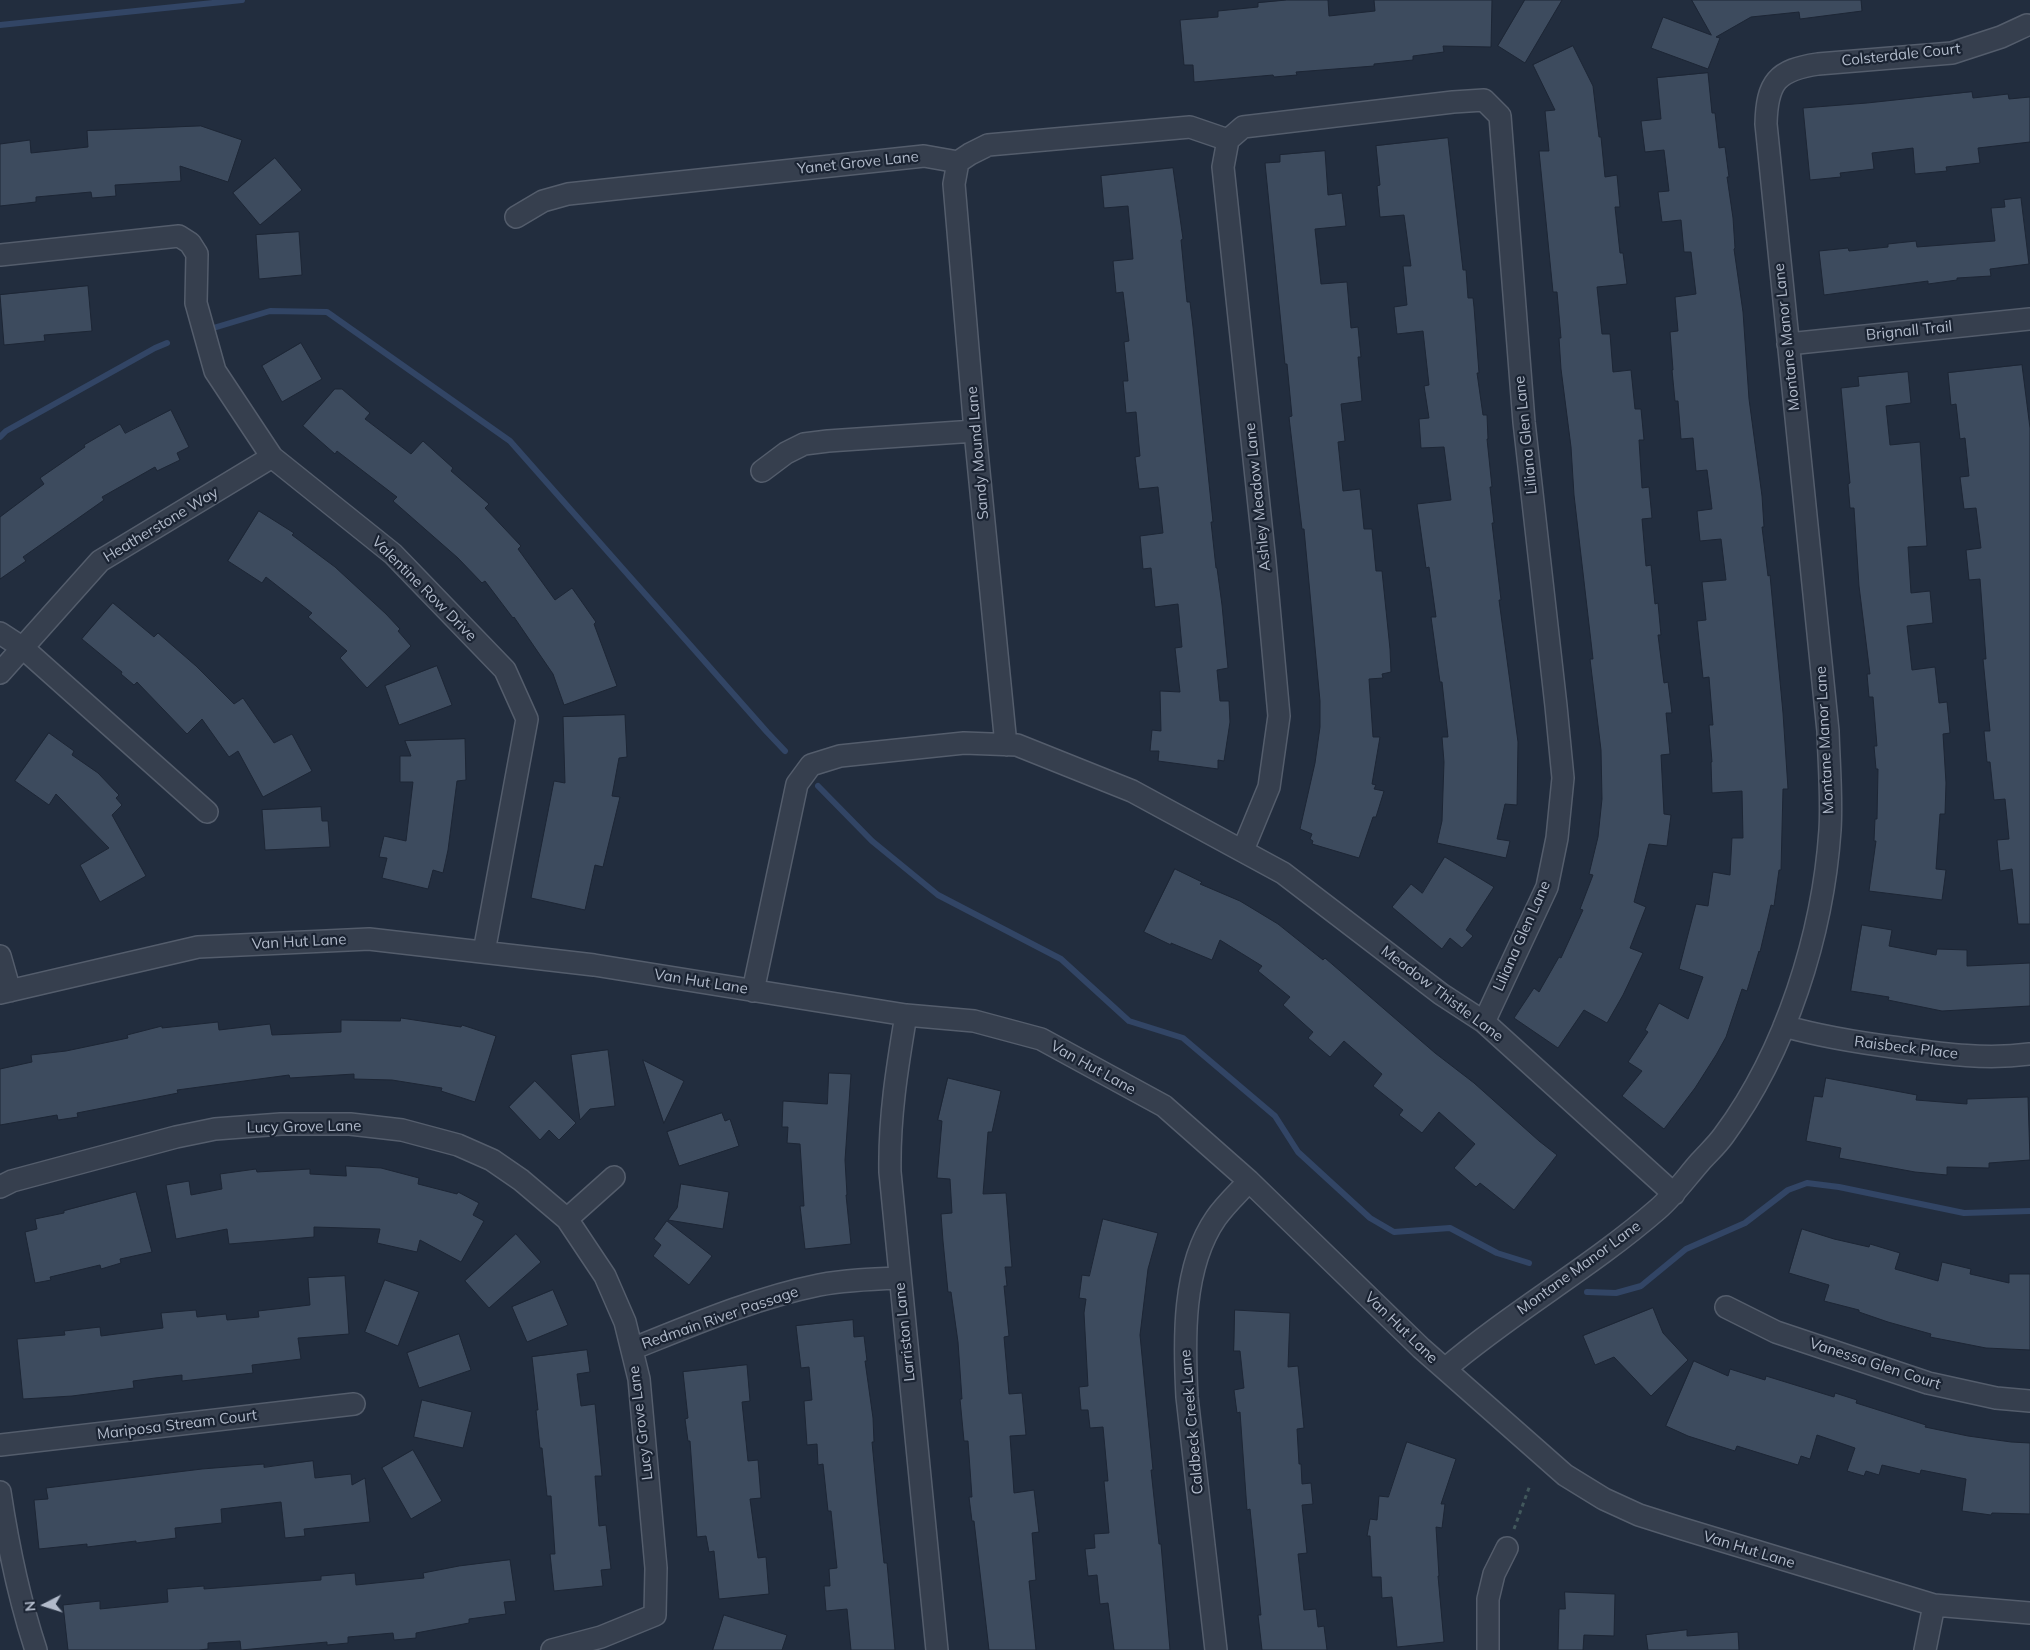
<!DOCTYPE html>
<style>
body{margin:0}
#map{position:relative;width:2030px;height:1650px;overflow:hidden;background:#222d3e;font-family:Mulish,sans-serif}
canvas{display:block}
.north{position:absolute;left:20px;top:1580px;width:50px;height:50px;-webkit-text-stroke:4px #1b2433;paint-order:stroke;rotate:265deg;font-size:14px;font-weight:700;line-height:20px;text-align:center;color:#b1baca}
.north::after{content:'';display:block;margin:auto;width:18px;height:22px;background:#b1baca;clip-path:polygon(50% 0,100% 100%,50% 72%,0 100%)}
</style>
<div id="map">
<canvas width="2030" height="1650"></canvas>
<div class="north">N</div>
</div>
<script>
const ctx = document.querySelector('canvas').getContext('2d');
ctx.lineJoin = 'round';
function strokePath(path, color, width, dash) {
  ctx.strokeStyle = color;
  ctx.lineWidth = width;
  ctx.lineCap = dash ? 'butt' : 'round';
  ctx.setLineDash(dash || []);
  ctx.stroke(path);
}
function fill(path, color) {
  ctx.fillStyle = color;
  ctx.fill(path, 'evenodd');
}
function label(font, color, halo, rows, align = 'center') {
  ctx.font = font + ' Mulish,sans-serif';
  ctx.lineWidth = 4.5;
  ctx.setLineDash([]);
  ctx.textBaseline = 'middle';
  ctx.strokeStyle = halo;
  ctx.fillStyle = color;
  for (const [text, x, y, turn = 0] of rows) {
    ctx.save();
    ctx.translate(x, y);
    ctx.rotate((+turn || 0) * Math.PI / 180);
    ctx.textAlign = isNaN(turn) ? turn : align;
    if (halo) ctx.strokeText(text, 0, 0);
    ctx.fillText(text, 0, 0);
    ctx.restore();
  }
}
strokePath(new Path2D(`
 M0 25 242 0
 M210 329 270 311 327 312 510 441 767 732 785 751
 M0 437 6 431 155 348 167 343
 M818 786 872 841 938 895 1061 959 1129 1021 1183 1038 1275 1116 1298 1152 1370 1218 1394 1232 1450 1228 1497 1253 1529 1263
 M1587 1292 1616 1293 1641 1286 1686 1249 1745 1223 1788 1190 1807 1183 1839 1187 1964 1213 2030 1211`), '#324565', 6);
const building = new Path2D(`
 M1287 0H1328L1329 16 1375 11 1374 0H1492L1491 47 1443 46 1444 52 1413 56V60L1374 64V66L1296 72 1297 75 1274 77 1273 75 1194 82 1193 65H1184L1180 20 1218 17V11L1258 7V3Z
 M1525 0H1562L1525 63 1498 46Z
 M1692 0H1861L1862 11 1800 19 1799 12 1751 17 1716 37 1720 38 1708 69 1651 48 1663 17 1711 35Z
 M1573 46 1593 86 1599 137H1601L1605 177 1617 175 1620 207H1615L1620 253H1623L1627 284 1597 287 1602 334H1610L1613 372 1631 370 1635 409H1641L1644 440H1639L1642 488 1649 487 1652 518 1642 519 1646 566 1651 565 1655 604 1658 603 1661 635H1658L1664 683 1668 682 1672 713H1666L1670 754 1661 755 1664 814 1671 815 1667 846 1649 844 1634 902 1646 907 1630 948 1643 953 1623 995 1607 1023 1584 1010 1558 1048 1514 1018 1534 988 1539 992 1559 957 1561 958 1583 910 1580 909 1593 875 1589 874 1598 837 1602 799 1601 750 1590 659H1593L1574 495 1571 447 1561 369 1559 338H1561L1557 292H1553L1539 151H1549L1545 111 1555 110 1533 65Z
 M1708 73 1712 113H1715L1719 148 1725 147 1729 177H1727L1733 218 1735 248 1734 249 1743 312 1749 399 1762 496 1764 527H1762L1768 576 1770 575 1783 713 1788 789H1783L1781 870H1779L1774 906 1771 905 1760 952 1759 951 1747 991 1742 989 1726 1037 1716 1055 1695 1088 1664 1129 1622 1096 1642 1071 1628 1062 1648 1032 1645 1030 1659 1003 1688 1019 1703 977 1679 969 1696 904 1708 906 1713 872 1730 875 1732 838H1743L1742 791 1712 793 1711 762H1712L1709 725H1713L1709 677 1703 678 1697 621 1706 620 1702 582 1726 580 1721 539 1700 541 1697 511 1712 509 1707 470 1696 471 1693 438 1681 439 1678 401H1675L1672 370H1673L1670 332 1678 331 1675 297 1696 294 1691 252H1684L1681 220 1662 222 1658 192 1669 191 1664 150 1645 152 1641 121 1661 119 1657 78Z
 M1972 92 1973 98 2008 94 2009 99 2030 97V142L1978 148 1980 163 1946 167 1947 171 1915 174 1913 148 1872 153 1874 169 1840 173 1841 177 1810 180 1803 108 1867 103Z
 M201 126 242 140 228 182 180 166 181 181 115 185 116 196 92 198 91 192 36 197V202L0 206V144L30 140 31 153 88 147 87 131Z
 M1448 138 1463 270H1466L1468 298H1473L1474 307 1479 373H1477L1483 415H1487L1488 439H1487L1492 487H1490L1494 523H1492L1501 600H1499L1518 742 1517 805 1505 804 1497 839 1510 841 1506 858 1437 843 1442 821 1444 762 1442 737H1448L1442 682H1440L1431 617H1436L1429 567 1426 568 1417 504 1451 500 1444 447 1421 448 1419 419 1429 418 1424 386 1429 385 1423 331 1397 334 1394 307 1407 305 1403 266H1411L1404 215 1380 217 1377 186 1380 185 1376 146Z
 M1325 151 1328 195 1342 193 1346 226 1315 229 1321 284 1347 282 1351 328 1358 327 1361 357H1358L1362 401 1341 404 1345 441 1338 442 1343 491 1360 489 1364 529H1372L1376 571H1382L1390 649 1391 672 1382 674 1383 678 1369 679 1373 737H1380L1372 784 1376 785 1374 789 1384 791 1376 817H1373L1359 858 1312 844 1313 841 1310 839 1312 834 1300 829 1315 763 1320 727V701L1304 529H1302L1289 417 1292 416 1287 364H1285L1265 163 1280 162V155Z
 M275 158 302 190 260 225 233 193Z
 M1173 168 1183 239 1181 240 1187 302H1190L1193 327 1213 522H1211L1216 568H1217L1222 605 1228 668 1217 670 1220 701H1229L1230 722 1224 761 1218 760V769L1158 761 1159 751H1150L1152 730 1161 731 1160 691 1180 692 1175 648 1182 647 1178 604 1155 607 1151 568 1143 569 1140 536 1163 533 1158 487 1139 489 1135 457 1140 456 1136 412 1126 413 1123 381H1128L1124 342 1129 341 1123 292 1116 293 1113 261 1133 259 1128 206 1104 208 1101 176Z
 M2021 198 2029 264 1990 269 1991 276 1957 278V280L1928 284V281L1824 295 1819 251 1848 248 1849 251 1888 247V244L1916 241 1917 247 1995 241 1991 208 2005 207 2004 200Z
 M299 232 302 275 259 279 256 235Z
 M88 286 92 331 44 335 45 341 4 345 0 295Z
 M301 343 322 379 282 402 262 366Z
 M2022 365 2030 428V924H2018L2012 869 2000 871 1997 840 2009 839 2005 799 1994 800 1990 762H1987L1984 731H1990L1983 659H1986L1980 579 1969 580 1966 550 1981 548 1976 508 1964 509 1960 477 1969 476 1965 438 1960 439 1956 404 1951 405 1948 373Z
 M1908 372 1911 403 1886 406 1890 445 1920 442 1927 546 1908 547 1911 593 1930 591 1933 623 1907 626 1912 670 1935 667 1939 703 1947 702 1950 733 1943 734 1946 783 1945 814H1940L1936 869 1946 870 1942 900 1869 891 1876 841H1874L1875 819H1877L1878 769H1876L1874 746H1877L1873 697H1869L1867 674H1870L1859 586 1854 508H1850L1848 484 1850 483 1841 388 1859 386 1858 377Z
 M335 389H342L370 413 365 419 411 454 423 441 453 468 451 471 489 504 485 508 521 546 518 549 555 600 572 588 596 622 594 624 617 686 564 705 553 674 514 617 513 618 485 581 482 583 458 558 393 501 397 497 337 451 335 454 303 426Z
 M171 410 189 447 177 453 180 460 157 471 155 467 102 497 104 500 23 557 26 561 0 579V517L44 484 40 478 85 447 84 445 120 424 125 433Z
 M259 511 294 533 292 535 335 567 386 614 400 629 398 631 411 646 367 688 340 658 347 651 308 617 312 613 266 577 262 583 228 561Z
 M113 603 154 637 158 633 196 666 234 704 243 698 274 743 292 734 312 771 263 797 238 751 229 757 202 719 187 734 137 682 134 685 121 674 122 672 82 639Z
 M437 666 452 705 399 725 385 686Z
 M625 715 627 757 619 758 612 796 620 797 603 867 595 865 585 910 531 898 554 781 565 783 563 717Z
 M49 733 74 751 72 755 98 773 119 795 116 798 122 805 112 815 146 876 100 902 80 865 109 848 56 794 49 805 15 781Z
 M465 739 466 780 457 781 448 850 443 873 433 870 428 889 382 878 387 858 379 857 384 836 406 841 413 782H400V756H411L405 741Z
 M321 807 322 821H328L330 847 265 850 262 810Z
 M1445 857 1494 887 1466 930 1473 936 1462 948 1450 938 1442 949 1392 907 1411 884 1422 893Z
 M1175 869 1202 882 1200 884 1240 901 1278 924 1323 960 1325 958 1435 1053 1474 1083 1539 1141 1557 1155 1514 1210 1480 1183 1476 1187 1454 1168 1475 1144 1439 1112 1422 1133 1399 1115 1403 1110 1373 1086 1382 1074 1344 1041 1330 1057 1308 1038 1313 1032 1283 1005 1290 997 1258 971 1262 966 1220 940 1212 960 1171 943V945L1144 932Z
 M1862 925 1892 930 1889 946 1936 955 1937 949 1967 950V966L2030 963V1006L1942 1011 1888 1000 1889 997 1851 991Z
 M401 1018 461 1027 462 1025 496 1036 475 1102 441 1091 442 1088 392 1080 354 1079V1074L290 1078 289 1075 177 1090 178 1093 77 1113 78 1117 58 1120 57 1115 0 1125V1069L32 1062 31 1055 66 1051 128 1038 127 1035 162 1026V1028L218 1022 219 1030 270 1024 272 1035 341 1032V1020L400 1021Z
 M608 1050 615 1106 590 1109 580 1120 571 1055Z
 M643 1060 684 1081 664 1123Z
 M829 1073 851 1074 845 1160 847 1195H846L851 1244 805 1249 800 1206H804L800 1144 787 1143 788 1127H782L783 1101 827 1104Z
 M948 1078 1001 1091 992 1132H988L983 1194 1006 1193 1012 1267H1005L1007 1286H1004L1009 1336 1004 1337 1009 1394 1022 1393 1026 1435 1010 1436 1014 1493 1034 1490 1039 1532 1032 1533 1036 1580 1029 1581 1036 1650H989L974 1521H972L969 1497H972L968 1441H964L960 1399H962L958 1342 951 1292H948L943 1241 941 1214 952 1213 950 1179 937 1178 942 1121 938 1120Z
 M1826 1078 1917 1095 1916 1100 1967 1104V1099L2028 1097 2030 1160 1989 1163V1168L1947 1167V1175L1915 1172 1839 1158 1841 1148 1806 1141 1814 1096 1822 1097Z
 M535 1081 576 1123 559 1140 549 1130 540 1140 509 1107Z
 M722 1113 725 1121 730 1119 739 1146 679 1166 667 1132Z
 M346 1166 381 1168 419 1178 418 1184 457 1194 458 1192 479 1203 473 1215 484 1221 461 1262 420 1240 417 1252 377 1243 380 1229 314 1227V1237L229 1244 227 1229 176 1239 166 1185 189 1181 191 1195 222 1189 220 1174 256 1169 257 1172 310 1169V1174L346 1176Z
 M681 1184 729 1192 723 1229 668 1220 677 1208Z
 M136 1192 152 1252 120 1259 121 1263 101 1269 100 1265 50 1277 51 1280 35 1283 25 1232 37 1229 35 1219 64 1213V1211Z
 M1103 1219 1158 1233 1148 1269 1140 1335 1153 1470H1151L1159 1544H1161L1170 1650H1114L1108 1603 1100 1604 1097 1575 1088 1576 1085 1549 1095 1548 1094 1534 1109 1533 1104 1481H1108L1103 1427 1090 1428 1088 1410H1081L1079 1387 1088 1386 1084 1313 1086 1299 1079 1298 1082 1275 1089 1276Z
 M667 1221 712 1256 689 1285 653 1256 661 1245 654 1239Z
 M1802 1229 1834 1239 1869 1247 1870 1244 1900 1253 1895 1269 1938 1281 1942 1262 1971 1269 1970 1274 2009 1283V1274H2030V1350L1986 1348 1930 1337 1931 1334 1888 1322 1859 1312V1310L1824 1301 1829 1285 1789 1273Z
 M516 1234 541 1262 489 1308 465 1281Z
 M345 1276 349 1334 298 1338 301 1359 252 1365 253 1373 182 1381V1375L155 1378 133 1381 134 1388 72 1396 23 1399 17 1339 65 1335 64 1331 100 1327 101 1336 163 1328 161 1313 196 1310 197 1317 226 1314 227 1320 259 1317 258 1311 310 1305 308 1278Z
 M385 1280 419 1292 398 1346 365 1332Z
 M553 1290 568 1325 527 1342 512 1307Z
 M1653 1308 1663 1333 1688 1360 1651 1396 1614 1357 1595 1365 1583 1336Z
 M1235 1310 1290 1313 1288 1367 1298 1366 1304 1428 1297 1429 1299 1464H1301L1302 1484 1311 1483 1313 1504 1302 1505 1307 1553 1298 1554 1304 1610 1316 1609 1318 1627 1324 1626 1327 1650H1262L1258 1615H1261L1250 1509 1247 1510 1240 1412 1237 1413 1234 1390 1244 1388 1240 1351H1234Z
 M853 1320 854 1337 864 1336 867 1361H865L873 1418 874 1442H872L878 1506 884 1563H887L895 1650H851L847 1609 826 1611 824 1586H830L829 1569 837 1568 831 1511H828L823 1464 818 1465 817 1444 807 1445 804 1401 812 1400 809 1367 801 1368 796 1326Z
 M459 1334 471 1370 419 1388 407 1353Z
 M587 1350 590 1372 577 1374 581 1406 595 1404 602 1476H595L599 1526 606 1525 611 1569 601 1570 603 1586 554 1591 550 1554H555L551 1496H547L542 1448H540L536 1410H538L532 1357Z
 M1694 1361 1728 1376 1730 1369 1765 1380 1766 1376 1834 1397 1835 1393 1857 1400 1856 1403 1926 1425 1925 1427 1968 1436 2011 1442 2030 1443V1514L1992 1513 1991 1515 1962 1511 1966 1479 1921 1470 1920 1474 1882 1465 1879 1475 1866 1471 1864 1476 1847 1471 1855 1448 1817 1435 1810 1459 1801 1456 1798 1465 1737 1446 1735 1451 1688 1436 1666 1426Z
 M747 1365 750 1401 742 1402 748 1461 758 1460 761 1498 750 1499 758 1558 766 1557 769 1594 719 1599 714 1551 709 1552 706 1536 697 1537 690 1441H688L685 1419 688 1418 683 1372Z
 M422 1400 472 1412 463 1448 414 1437Z
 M1407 1442 1456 1459 1441 1504H1445L1442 1528 1436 1527 1439 1576H1438L1444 1642 1397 1647 1392 1597 1382 1598 1381 1577H1372L1370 1536H1367L1370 1519 1377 1520 1379 1496 1388 1497Z
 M413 1450 442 1501 411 1519 382 1468Z
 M313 1461 315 1478 351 1474 352 1485 365 1478 370 1522 304 1529 305 1536 285 1538 281 1502 221 1509 222 1523 175 1528 176 1538 136 1543V1541L87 1547V1544L39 1549 34 1500 48 1499 46 1488 202 1469 264 1464V1467Z
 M510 1560 516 1601 504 1602 506 1614 469 1619V1623L416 1633V1638L394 1640 393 1633 348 1637V1643L327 1645V1642L241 1650 240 1641 208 1643V1649L199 1650H68L63 1605 100 1601V1609L168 1602 167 1589 204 1586V1589L270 1584 321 1580V1576L355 1573 356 1585 424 1578 423 1573 459 1566Z
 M1565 1592 1615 1594 1614 1636 1584 1635 1583 1650H1558L1559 1609H1565Z
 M724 1615 787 1635 782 1650H713Z
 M1687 1630V1636L1738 1632 1739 1650H1648L1646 1635Z`);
fill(building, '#3d4b5e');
strokePath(building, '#1d2635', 1);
const street = new Path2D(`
 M1228 140 1243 127 1453 102 1484 100 1500 116 1524 422 1556 706 1563 778 1557 838 1547 887 1484 1022
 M1228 140 1223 167 1265 562 1279 716 1269 787 1243 850
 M958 162 954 184 975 431 1006 745
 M516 217 543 201 568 194 924 156 958 162 970 154 988 145 1190 127 1228 140
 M0 255 179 236 190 243 197 254 196 303 215 371 272 457 393 554 505 670 527 719 484 952
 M1788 344 2030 319
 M762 471 786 453 804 444 828 441 975 431
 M0 633 23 648 207 812
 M0 673 100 561 272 457
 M0 956 10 991
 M753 991 797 784 811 765 840 756 964 743 1017 745 1132 791 1283 873 1441 994 1484 1022 1674 1194
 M0 993 198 947 369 939 594 965 906 1015 974 1021 1041 1039 1164 1106 1249 1181 1421 1348 1565 1475 1604 1499 1639 1515 1680 1528 1934 1605 2030 1613
 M906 1015C897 1068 889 1118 890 1172L937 1650
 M1784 1026C1822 1037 1861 1043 1900 1048 1944 1054 1986 1060 2030 1054
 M0 1187 12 1181 176 1137 215 1129 281 1124H350L402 1130 458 1145 492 1160 521 1180 567 1219 605 1276 625 1322 639 1379 656 1568 655 1615 601 1637 552 1650
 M567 1219 614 1177
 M1726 1307 1776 1332 1928 1383 1996 1398 2030 1401
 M632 1349C692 1325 755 1298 819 1285 845 1280 872 1279 899 1278
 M1445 1369C1513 1311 1590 1268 1658 1209 1674 1195 1686 1178 1700 1162 1708 1153 1717 1145 1724 1135 1786 1051 1823 934 1830 830 1832 798 1829 764 1828 731L1766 124C1767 82 1777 70 1818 64L1952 53 2001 37 2027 25
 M0 1445 354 1404
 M0 1492C8 1545 19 1599 36 1650
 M1216 1650 1187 1397C1184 1340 1182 1267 1216 1218 1225 1205 1238 1193 1249 1181
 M1488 1650V1599L1494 1574 1507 1548
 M1925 1650 1934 1605`);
strokePath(street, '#545d6c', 24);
strokePath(new Path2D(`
 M1514 1529 1530 1485`), '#42585c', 3, [4, 4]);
strokePath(street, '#363f4e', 21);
label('15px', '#b1baca', '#1b2433', [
 ["Colsterdale Court",1901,55,-6],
 ["Yanet Grove Lane",858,163,-6],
 ["Brignall Trail",1909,331,-6],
 ["Montane Manor Lane",1787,337,-96],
 ["Liliana Glen Lane",1526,435,-96],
 ["Sandy Mound Lane",978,453,-95],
 ["Ashley Meadow Lane",1258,497,-96],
 ["Heatherstone Way",161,525,-31],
 ["Valentine Row Drive",424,589,45],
 ["Montane Manor Lane",1825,740,-93],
 ["Liliana Glen Lane",1522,936,-66],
 ["Van Hut Lane",299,942,-3],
 ["Van Hut Lane",701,982,9],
 ["Meadow Thistle Lane",1442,994,37],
 ["Raisbeck Place",1906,1048,7],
 ["Van Hut Lane",1093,1068,29],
 ["Lucy Grove Lane",304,1127,-1],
 ["Montane Manor Lane",1579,1268,-36],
 ["Redmain River Passage",720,1318,-19],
 ["Van Hut Lane",1401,1328,44],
 ["Larriston Lane",905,1332,-96],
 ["Vanessa Glen Court",1875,1364,18],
 ["Caldbeck Creek Lane",1192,1422,-95],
 ["Lucy Grove Lane",641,1423,-97],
 ["Mariposa Stream Court",177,1425,-7],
 ["Van Hut Lane",1749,1550,17]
]);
</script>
